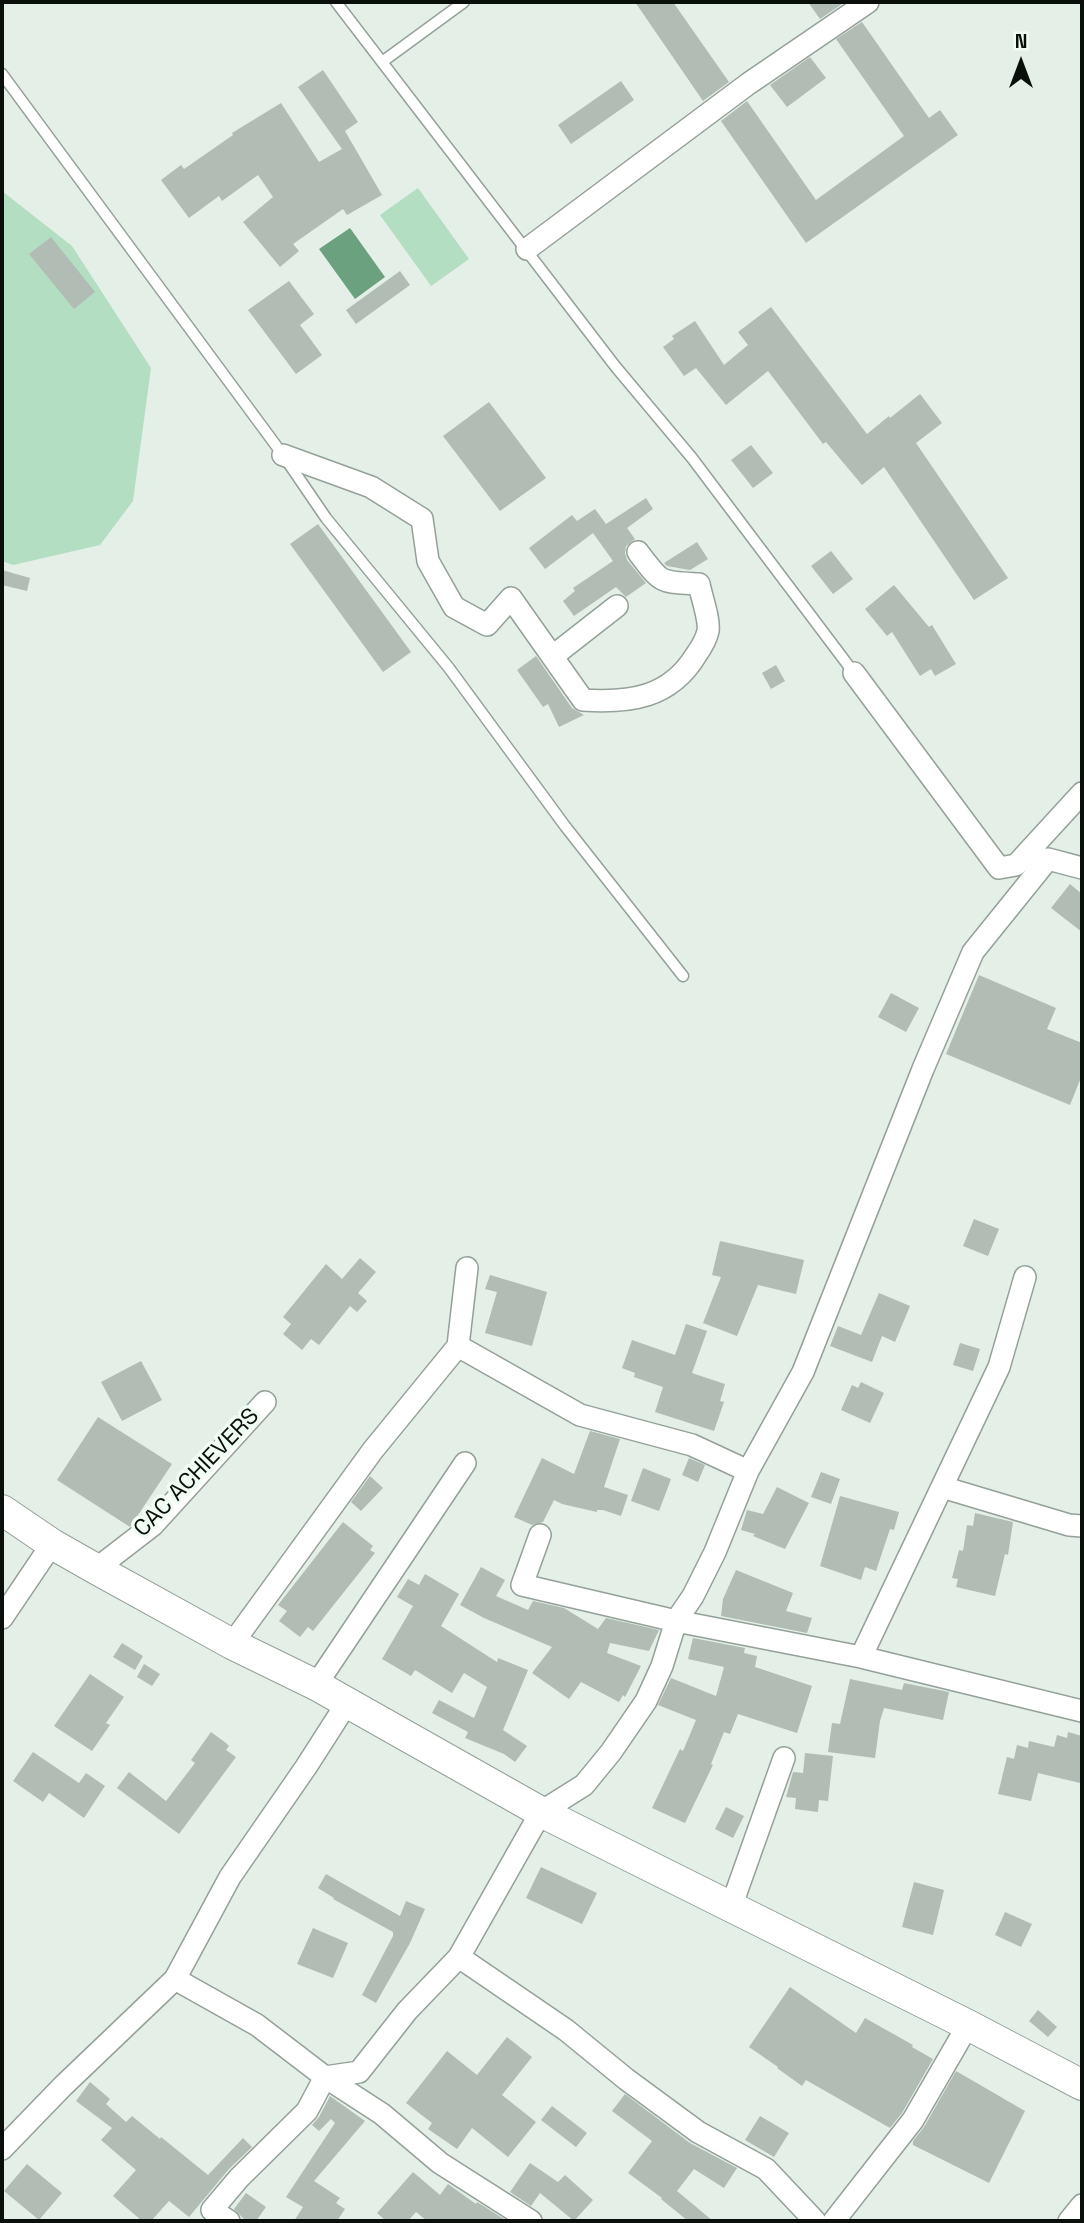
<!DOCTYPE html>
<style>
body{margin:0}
#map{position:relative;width:1084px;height:2223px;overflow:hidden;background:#e3efe7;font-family:"Space Grotesk",sans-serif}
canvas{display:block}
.frame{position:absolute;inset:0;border:4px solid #0b0f0c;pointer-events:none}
.north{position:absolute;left:986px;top:28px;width:70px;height:70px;-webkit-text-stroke:5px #f0fdf4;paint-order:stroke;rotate:0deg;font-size:19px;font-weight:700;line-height:28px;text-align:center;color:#0b0f0c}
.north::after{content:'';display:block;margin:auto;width:24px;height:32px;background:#0b0f0c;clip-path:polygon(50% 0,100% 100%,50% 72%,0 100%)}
</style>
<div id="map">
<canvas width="1084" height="2223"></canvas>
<div class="frame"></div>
<div class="north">N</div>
</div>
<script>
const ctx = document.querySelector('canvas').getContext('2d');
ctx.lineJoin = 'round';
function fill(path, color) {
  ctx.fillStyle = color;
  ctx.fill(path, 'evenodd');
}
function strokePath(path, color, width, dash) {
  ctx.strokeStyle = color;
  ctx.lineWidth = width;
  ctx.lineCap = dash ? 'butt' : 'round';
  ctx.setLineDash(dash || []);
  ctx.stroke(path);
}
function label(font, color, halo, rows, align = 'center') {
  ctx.font = font + ' "Space Grotesk",sans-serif';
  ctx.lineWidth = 7;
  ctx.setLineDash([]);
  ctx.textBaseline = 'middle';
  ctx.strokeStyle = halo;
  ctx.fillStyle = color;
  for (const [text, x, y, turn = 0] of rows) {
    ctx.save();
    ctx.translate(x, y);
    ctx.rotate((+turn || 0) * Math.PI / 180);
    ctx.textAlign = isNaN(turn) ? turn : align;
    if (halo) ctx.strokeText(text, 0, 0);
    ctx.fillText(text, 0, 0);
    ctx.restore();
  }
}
fill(new Path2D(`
 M418 188 469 259 431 286 380 215Z
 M2 191 72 246 151 368 133 501 100 545 13 565 2 561Z`), '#b4dec2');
fill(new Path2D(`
 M350 228 385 277 355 299 319 249Z`), '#6ca17f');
fill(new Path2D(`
 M635 2H673L729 82 703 101Z
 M808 2H845L820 19Z
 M862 22 929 118 940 110 958 135 806 243 721 121 747 101 816 200 904 136 836 39Z
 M810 57 826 78 787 107 770 85Z
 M323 70 358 122 345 131 382 195 347 215 343 209 293 244 299 251 280 267 243 222 273 197 258 175 222 201 219 196 189 218 161 180 181 165 184 169 233 135 232 133 281 103 319 162 342 149 298 87Z
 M621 81 634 100 571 144 558 125Z
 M51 237 95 292 74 309 29 254Z
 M400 271 410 285 356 324 346 310Z
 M289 281 314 314 300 325 322 355 296 374 248 310Z
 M771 307 867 434 889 416 890 418 920 394 942 423 916 443 1008 578 974 600 884 467 862 485 826 442 823 444 768 371 726 405 696 368 684 376 663 347 674 339 672 336 695 321 724 365 748 345 738 332Z
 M489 402 546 478 500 511 443 436Z
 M751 445 773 473 753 488 731 460Z
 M646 498 653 509 627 528 635 539 626 546 625 553 627 560 646 583 626 597 616 587 574 616 563 601 575 591 573 588 613 561 593 533 545 569 529 548 572 515 577 521 595 509 606 524Z
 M318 524 411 652 383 672 290 544Z
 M697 542 708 559 690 570 667 566 664 563Z
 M831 551 853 579 833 594 811 566Z
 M2 570 30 578 27 591 2 585Z
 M894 585 929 627 932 625 956 664 935 676 931 669 920 676 892 632 887 636 865 609Z
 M536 656 572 708 584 715 559 727 548 704 543 707 517 670Z
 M776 665 785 681 771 689 762 673Z
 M1070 884 1082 894V932L1051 908Z
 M979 975 1056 1008 1047 1029 1082 1043V1075L1070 1105 946 1054Z
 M891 993 919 1008 906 1032 878 1017Z
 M974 1219 999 1229 988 1256 963 1246Z
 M720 1241 804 1260 796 1294 758 1285 737 1336 703 1323 721 1277 712 1275Z
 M360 1258 376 1272 358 1293 367 1301 357 1312 350 1306 319 1345 311 1339 302 1350 283 1334 291 1324 283 1317 326 1264 342 1279Z
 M490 1275 547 1292 532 1346 485 1333 497 1292 485 1289Z
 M879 1293 910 1306 895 1342 882 1336 872 1362 830 1346 838 1326 861 1335Z
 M686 1324 707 1331 692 1373 725 1384 720 1401 724 1402 714 1431 655 1412 663 1387 634 1377 635 1373 622 1368 632 1340 675 1355Z
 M960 1343 980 1349 973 1371 953 1365Z
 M141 1361 162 1400 122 1421 101 1382Z
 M861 1382 884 1393 870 1423 841 1410 852 1385 858 1388Z
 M98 1417 172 1464 130 1527 57 1480Z
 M590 1431 620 1439 604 1487 628 1495 621 1516 603 1510H597V1512L562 1504 554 1500 543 1522 532 1525 514 1517 542 1458 574 1474Z
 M689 1458 705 1465 698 1482 682 1475Z
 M643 1468 671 1479 659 1511 631 1501Z
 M821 1472 840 1479 831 1504 811 1497Z
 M370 1476 383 1488 361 1511 351 1502Z
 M777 1487 809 1503 785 1549 753 1536 755 1534 741 1530 747 1510 763 1514Z
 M840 1496 899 1512 894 1530 890 1529 876 1571 865 1567 861 1580 820 1566Z
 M975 1513 1013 1522 1008 1555 1005 1554 995 1596 956 1587 958 1579 952 1578 959 1550 963 1551 967 1525 973 1526Z
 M343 1522 373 1546 370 1550 375 1553 313 1631 308 1627 300 1637 279 1621 287 1611 278 1605Z
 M481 1567 505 1580 496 1596 528 1610 533 1601 564 1608 598 1629 606 1618 659 1630 649 1651 610 1643 607 1653 641 1666 625 1697 623 1695 619 1702 581 1682 569 1699 532 1673 552 1647 484 1618 460 1605Z
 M736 1570 793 1593 786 1611 812 1618 807 1633 721 1616 723 1599Z
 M425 1574 459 1594 441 1626 497 1662 498 1658 528 1670 503 1730 527 1746 515 1762 504 1754 465 1738 468 1732 432 1713 439 1700 474 1718 487 1687 464 1673 452 1693 415 1670 411 1676 382 1659 413 1606 397 1597 408 1579 419 1585Z
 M693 1638 745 1648 744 1653 757 1656 755 1667 812 1686 797 1733 738 1714 730 1734 724 1732 711 1764 713 1765 685 1823 652 1808 680 1749 683 1751 696 1720 658 1705 671 1678 716 1696 724 1667 688 1659Z
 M122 1643 143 1656 135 1670 113 1657Z
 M144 1664 160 1674 152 1686 137 1677Z
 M90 1674 124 1697 106 1723 110 1725 92 1751 54 1726Z
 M850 1679 902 1690 904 1683 949 1692 943 1720 884 1708 880 1721 875 1758 828 1752 832 1723 840 1724Z
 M211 1732 226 1743 229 1746 226 1750 236 1757 179 1834 117 1788 129 1772 166 1801 195 1763 191 1760Z
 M1068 1732 1082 1736V1776L1080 1783 1038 1773 1031 1801 998 1794 1007 1757 1014 1759 1017 1745 1028 1748 1029 1741 1054 1747 1057 1735 1067 1738Z
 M33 1752 79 1783 86 1773 105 1786 84 1818 49 1793 43 1802 13 1781Z
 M805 1753 833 1756 828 1801 819 1800 818 1812 795 1809 796 1798 786 1797 793 1772 803 1773Z
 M726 1807 744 1816 733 1838 715 1829Z
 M541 1867 597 1893 582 1924 526 1898Z
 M326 1874 400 1916 406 1901 425 1909 410 1943 376 2003 362 1995 393 1936V1932L333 1899 334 1898 318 1888Z
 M914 1882 944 1890 933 1935 902 1927Z
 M1005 1912 1032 1924 1021 1947 995 1935Z
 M313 1928 348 1943 333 1978 297 1964Z
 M790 1987 856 2033 865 2018 913 2045 912 2047 933 2059 902 2113 890 2128 806 2080 802 2086 777 2068 778 2067 749 2047Z
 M1038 2010 1057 2027 1048 2037 1029 2021Z
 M507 2037 532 2057 502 2095 536 2122 508 2157 472 2128 457 2149 428 2129 432 2123 406 2103 447 2051 477 2075Z
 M956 2071 1025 2111 989 2183 913 2145V2141L924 2127Z
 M90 2082 110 2099 106 2104 126 2122 132 2116 160 2139 161 2137 208 2175 243 2138 252 2147 229 2169 189 2217 169 2201 151 2221H142L113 2196 136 2170 101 2140 112 2128 76 2101Z
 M625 2094 690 2143 737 2168 724 2188 694 2169 677 2191 713 2221H688L661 2199 662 2198 628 2173 652 2141 612 2111Z
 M330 2096 365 2121 314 2181 340 2198 336 2203 345 2209 337 2221H294L303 2207 286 2197 335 2123 331 2119 319 2131 312 2125 319 2117Z
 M552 2106 587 2133 576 2147 541 2120Z
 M760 2116 789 2133 774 2157 745 2140Z
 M530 2163 558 2182 565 2175 593 2200 574 2221 540 2193 531 2206 510 2192Z
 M27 2164 62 2193 39 2220 4 2191Z
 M413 2172 440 2195 448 2184 476 2204 477 2202 507 2221H427L416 2212 408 2221H386L377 2213Z
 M246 2193 266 2207 256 2221H246L234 2209Z`), '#b0bcb4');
const lane = new Path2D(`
 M336 2 615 366 692 458 854 673
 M382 62 464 2
 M2 74 283 455 326 518 449 668 565 826 683 976`);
const street = new Path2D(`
 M527 249 748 84 868 2
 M283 455 371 487 422 519 428 561 454 607 487 625 511 598 583 700C630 703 670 698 696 655 701 648 706 640 708 631 710 620 701 595 699 584 659 582 662 584 638 552
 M553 656 617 606
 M854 673 999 868 1016 865 1082 793
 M458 1346 580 1415 692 1445 748 1471
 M942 1487 1069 1525 1082 1526
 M540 1535 522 1585 676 1621 861 1657 1082 1711
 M96 1569 153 1525 265 1402
 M2 1618 52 1544
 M232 1644 373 1450 458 1346 467 1268
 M861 1657 999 1367 1025 1277
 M316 1685 465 1463
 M731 1907 784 1758
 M459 1957 566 2030 626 2079 698 2132 766 2169 815 2221
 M175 1979 257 2025 325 2077 382 2114 440 2163 531 2221
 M325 2077 359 2072 407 2011 459 1957 541 1812 584 1785 611 1752 646 1701 662 1666 676 1621 693 1596 715 1552 748 1471 803 1372 923 1069 973 952 1048 859 1082 868
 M2 2149 63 2086 175 1979 230 1877 306 1767 347 1703
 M229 2221 212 2210 239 2178 307 2111 325 2077
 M834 2221 913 2120 968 2025
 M1069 2221 1082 2205`);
const secondary = new Path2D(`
 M2 1510 52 1544 96 1569 232 1644 316 1685 541 1812 968 2025 1082 2085`);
strokePath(lane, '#94a098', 13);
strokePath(street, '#94a098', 24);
strokePath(secondary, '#94a098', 32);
strokePath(lane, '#fff', 10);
strokePath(street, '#fff', 21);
strokePath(secondary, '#fff', 30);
label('23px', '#0b0f0c', '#f0fdf4', [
 ["CAC ACHIEVERS",197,1473,-46]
]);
</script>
